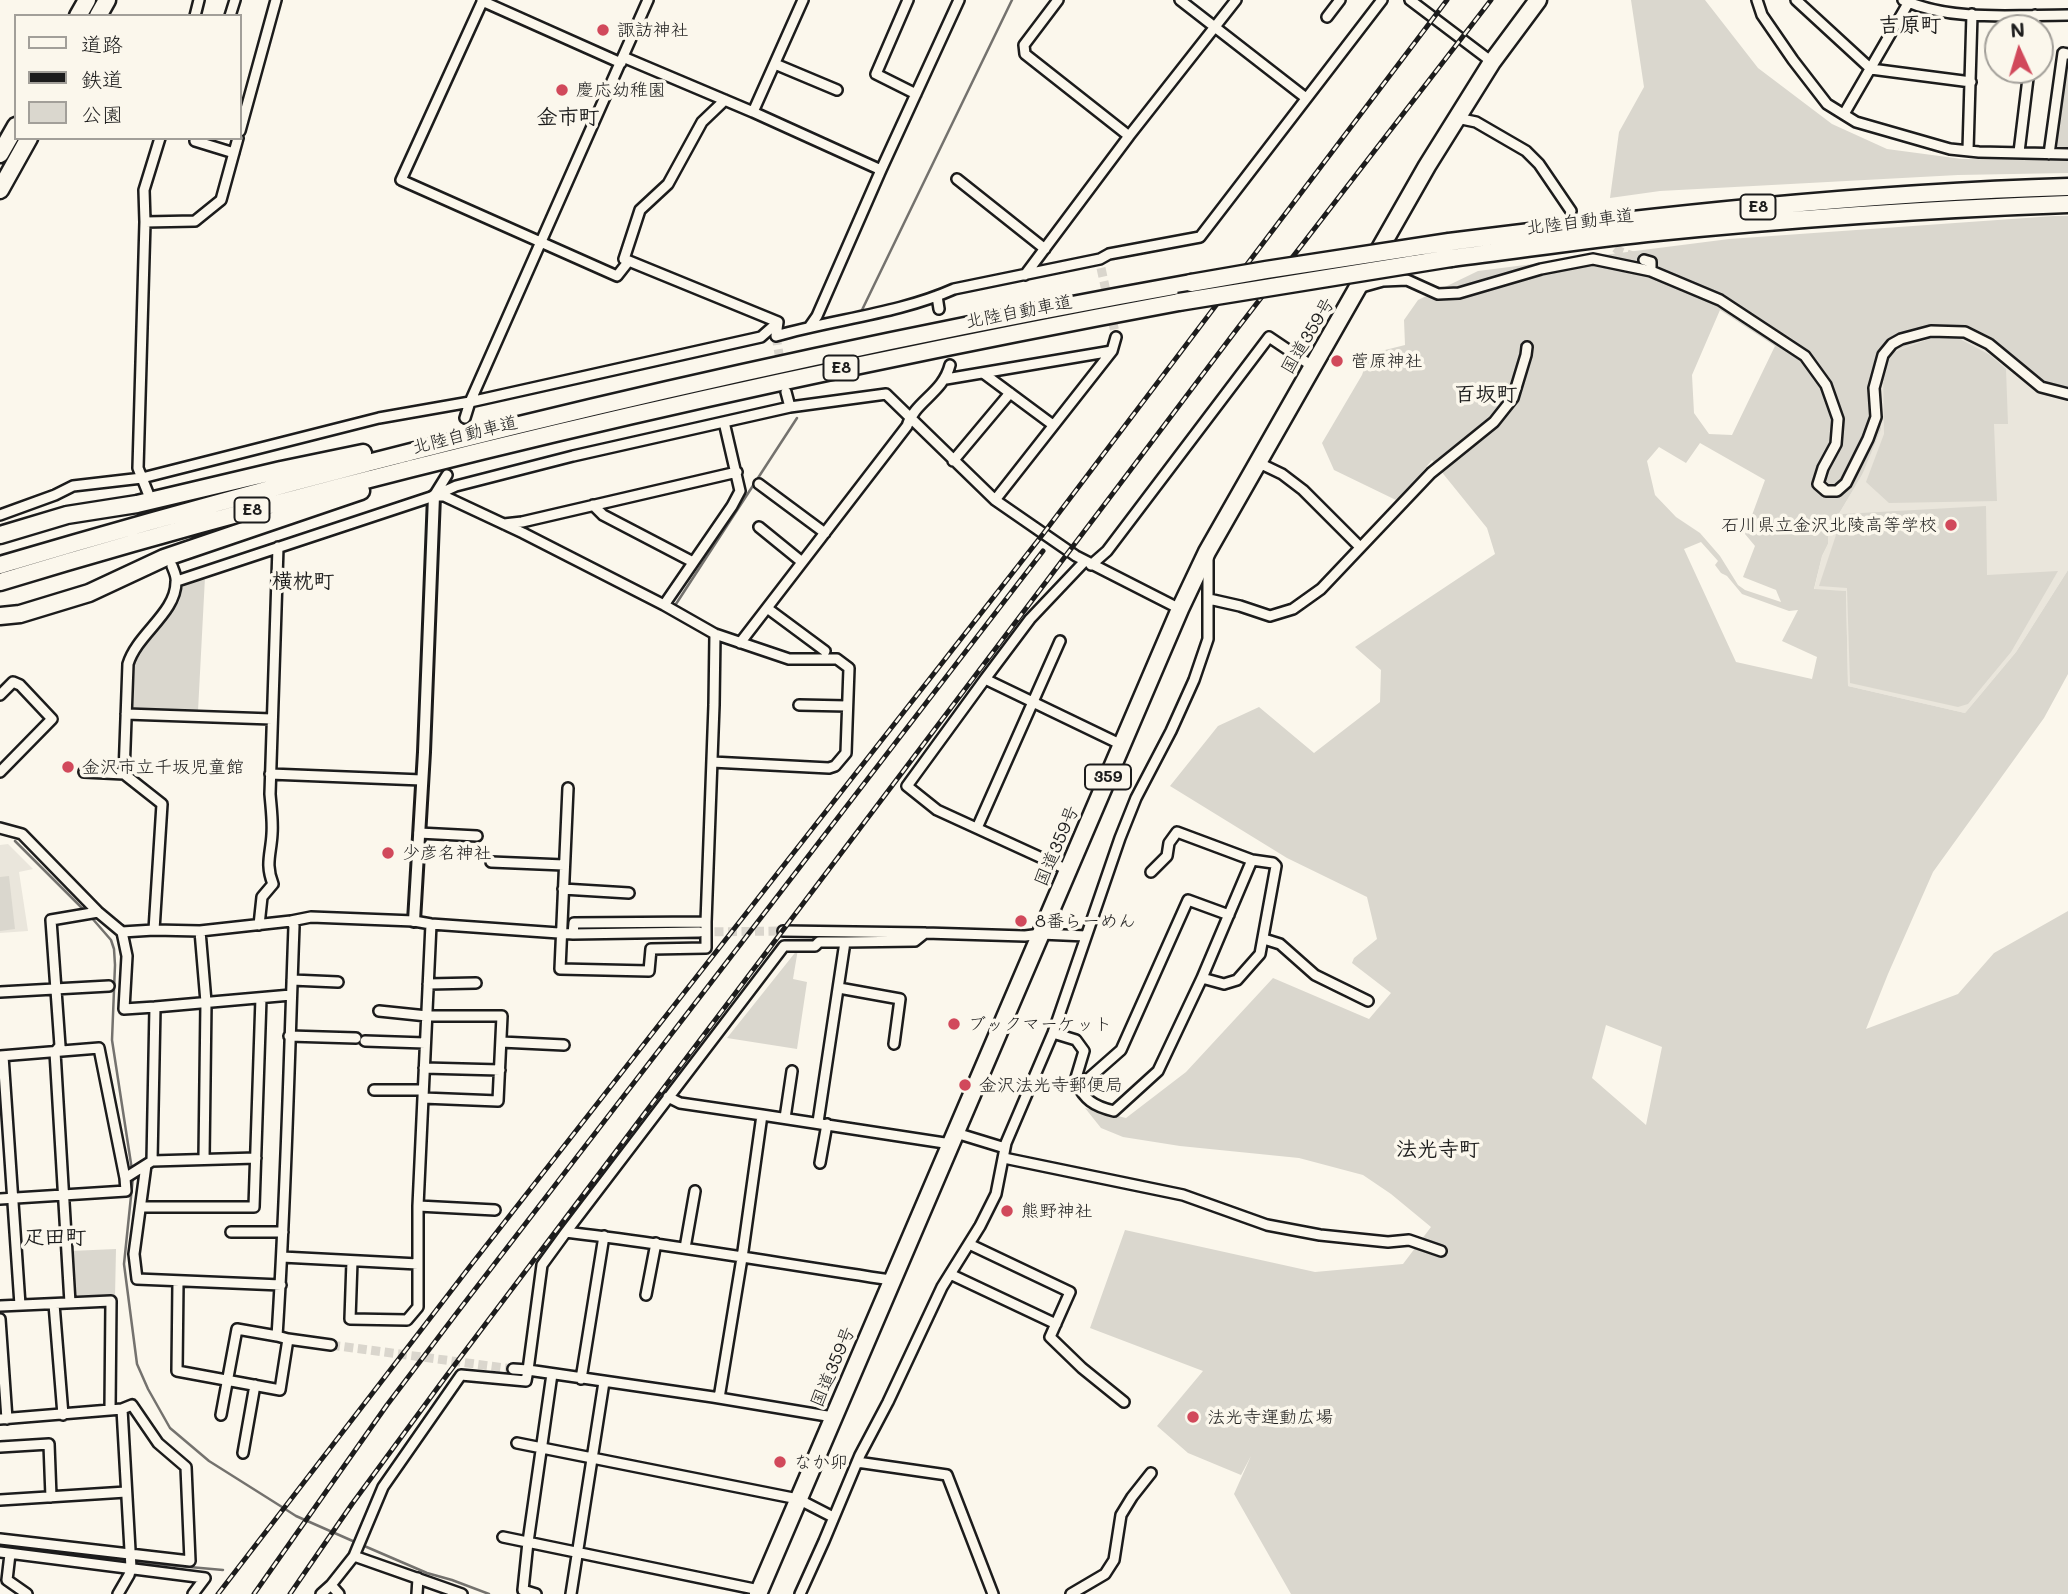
<!DOCTYPE html>
<meta charset="utf-8">
<style>
body{margin:0}
#map{position:relative;width:2068px;height:1594px;overflow:hidden;background:#fbf7ec;font-family:Mali,"Klee One",sans-serif}
canvas{display:block}
.legend{position:absolute;left:14px;top:14px;width:228px;height:126px;box-sizing:border-box;background:#fbf7ec;border:2px solid #a29f99;margin:0;padding:9px 12px;list-style:none;font-size:21px;color:#1c1c1c}
.legend li{display:flex;align-items:center;gap:14px;height:35px}
.legend b{width:35px;border:2px solid #a29f99}
.north{position:absolute;left:1984px;top:14px;width:70px;height:70px;box-sizing:border-box;background:#fbf7ec;border:2px solid #a29f99;border-radius:50%;rotate:356deg;font-size:19px;font-weight:700;line-height:28px;text-align:center;color:#1c1c1c}
.north::after{content:'';display:block;margin:auto;width:24px;height:32px;background:#d1495b;clip-path:polygon(50% 0,100% 100%,50% 72%,0 100%)}
</style>
<div id="map">
<canvas width="2068" height="1594"></canvas>
<ul class="legend">
<li><b style="height:9px;background:#fbf7ec"></b>道路</li>
<li><b style="height:9px;background:#1c1c1c"></b>鉄道</li>
<li><b style="height:19px;background:#dad7ce"></b>公園</li>
</ul>
<div class="north">N</div>
</div>
<script>
const ctx = document.querySelector('canvas').getContext('2d');
ctx.lineJoin = 'round';
function fill(path, color) {
  ctx.fillStyle = color;
  ctx.fill(path, 'evenodd');
}
function strokePath(path, color, width, dash) {
  ctx.strokeStyle = color;
  ctx.lineWidth = width;
  ctx.lineCap = dash ? 'butt' : 'round';
  ctx.setLineDash(dash || []);
  ctx.stroke(path);
}
function label(font, color, halo, rows, align = 'center') {
  ctx.font = font + ' Mali,"Klee One",sans-serif';
  ctx.lineWidth = 7;
  ctx.setLineDash([]);
  ctx.textBaseline = 'middle';
  ctx.strokeStyle = halo;
  ctx.fillStyle = color;
  for (const [text, x, y, turn = 0] of rows) {
    ctx.save();
    ctx.translate(x, y);
    ctx.rotate((+turn || 0) * Math.PI / 180);
    ctx.textAlign = isNaN(turn) ? turn : align;
    if (halo) ctx.strokeText(text, 0, 0);
    ctx.fillText(text, 0, 0);
    ctx.restore();
  }
}
fill(new Path2D(`
 M1934 336H1954L1976 345 1991 354 2033 387 2068 396V570L2016 652 1965 713 1848 686 1846 591 1814 590 1822 556 1828 544 1827 534 1833 533 1837 517 1862 475 1881 364 1888 354Z
 M8 844 33 869 19 872 28 931 0 933V845Z`), '#eae6dc');
fill(new Path2D(`
 M1631 0H1705L1758 68 1832 124 1887 149 1962 159 2068 160V173L1958 175 1660 191 1610 198 1619 132 1644 87Z
 M2068 59V149H2060L2053 144Z
 M2054 216H2068V396C2038 400 2015 371 1992 355 1982 347 1970 342 1958 338L1990 355 2006 369 2008 424H1994L1997 501 1889 503 1866 482 1884 434 1883 364 1889 354 1934 337 1954 336H1934L1888 354 1881 364V429L1862 475 1837 517 1833 533 1828 534V544L1822 556 1814 589 1846 591 1848 686 1965 713 2016 652 2068 570V674L2044 718 1933 872 1888 974 1866 1029 1958 994 1994 953 2068 911V1594H1291L1234 1494 1251 1456 1241 1475 1188 1453 1157 1426 1203 1371 1090 1328 1125 1230 1315 1272 1403 1264 1431 1227 1391 1194 1363 1175 1299 1158 1180 1146 1123 1137 1101 1128 1085 1108 1126 1118 1186 1072 1273 978 1369 1019 1391 993 1352 963 1354 958 1377 939 1367 897 1287 858 1170 786 1218 726 1259 707 1314 753 1380 702 1381 670 1355 647 1495 554 1487 528 1432 460 1398 501 1334 470 1322 443 1362 375 1369 354 1405 345 1404 320 1418 300 1478 271 1729 239ZM1720 310 1775 346 1732 435 1709 434 1694 413 1692 375ZM1700 443 1765 480 1745 534 1755 546 1743 577 1776 590 1781 602 1745 590 1738 585 1720 556 1700 533 1676 517 1655 495 1647 461 1659 447 1686 463ZM1701 542 1718 561 1715 565 1721 573 1727 576 1742 594 1789 611 1798 610 1782 641 1817 657 1812 679 1736 662 1684 549ZM1606 1025 1662 1047 1646 1125 1592 1078Z
 M1986 506 1987 575 2058 571 2011 652 1968 704 1958 707 1850 683 1847 588 1819 586 1843 514Z
 M205 577 198 711 136 709 133 707 135 658 179 602 183 587 187 582Z
 M9 876 15 929 0 931V877Z
 M798 949 793 979 807 982 797 1049 727 1038Z
 M116 1249 115 1297 77 1300 73 1297 70 1251Z`), '#dad7ce');
strokePath(new Path2D(`
 M862 310 1012 0
 M676 604 797 418
 M15 841 86 912
 M91 917 111 940 114 949 115 965 112 1040 132 1170
 M133 1177 124 1264 137 1364 148 1389 170 1428 209 1461 282 1507 296 1516 355 1542
 M0 1545 126 1561
 M362 1545 427 1573 452 1580 489 1594
 M134 1562 223 1570`), '#74726e', 2.5);
strokePath(new Path2D(`
 M1605 239 1619 251 1644 260
 M1101 268 1116 337
 M776 336 781 366
 M150 498 169 558
 M701 932 783 931
 M331 1345 513 1369`), '#dad6cd', 9, [9, 4.5]);
const minor = new Path2D(`
 M483 0 401 180 617 276 628 262
 M908 0 876 74 916 94
 M1058 0 1024 45 1025 54 1129 136
 M1180 0 1306 98
 M1410 0 1492 62
 M1757 0 1762 15 1793 60 1827 104 1856 122 1950 149 1979 152 2068 154
 M1796 0 1871 69 1971 82
 M1903 0C1954 22 2014 15 2068 15
 M482 1 621 63
 M195 16 199 0
 M230 16 235 0
 M1327 17 1340 0
 M2034 28 2035 15
 M623 57 753 112 881 170
 M775 64 837 90
 M725 100 702 122 668 184 640 210 624 259 778 322
 M753 112 803 0
 M1844 114 1910 0
 M1457 118 1476 122 1526 151 1539 164 1571 211
 M240 131 276 0
 M196 138 195 141 234 153
 M1968 150 1972 14
 M2019 152 2029 70
 M2049 154 2063 53 2068 54
 M957 179 1045 249
 M145 222 195 221 221 200 238 138
 M1644 260 1651 262V271
 M1025 275 1129 136 1236 0
 M1358 288 1383 281 1407 280 1438 294 1459 293 1541 269 1593 259 1651 271 1720 300 1805 356 1826 385 1838 419 1836 444 1823 468 1818 484 1826 491H1837L1846 483 1868 439 1876 417 1874 388 1883 355 1892 344 1901 339 1931 331 1965 332 1989 344 2041 387 2068 394
 M937 296 939 309
 M778 322 776 336C834 319 898 314 954 289L1100 259 1109 254 1200 237 1382 0
 M810 326 817 316 881 170 959 0
 M983 373 1053 425
 M946 379 1112 351
 M786 392 790 407
 M465 418 470 402 648 0
 M953 461 1010 393
 M1257 462 1282 474 1303 490 1360 547
 M759 484 825 533
 M148 493 138 468 145 222 144 190 160 138
 M434 496 447 475
 M437 496H444L523 533 664 605 715 634 789 659H837L849 668 846 753 835 766 829 768 712 762
 M995 500 1112 351 1116 337
 M593 505 603 515 693 562
 M0 515 55 495 73 486 142 478 379 418 470 402 761 337 778 322
 M504 524 522 522 737 472
 M759 527 802 562
 M1091 565 1107 551 1269 337 1312 366
 M177 581 434 496 456 486 573 456 790 407 886 394 995 500 1076 556 1180 609
 M1209 599 1240 606 1270 616 1293 609 1321 589 1431 473 1494 422 1513 398 1526 355 1527 347
 M664 605 732 506 740 491 724 422
 M767 608 825 651
 M740 643 907 426C915 401 943 393 950 365
 M985 679 1030 619 1085 561
 M0 695 13 682 20 685 52 719 0 772
 M799 705 847 706
 M126 714 272 719
 M84 772 124 774
 M270 774 422 780
 M568 788 560 969 649 971 651 949 706 948V922
 M0 828 22 834 98 912 122 932 154 930 200 931 291 921 311 917 414 921 431 924 573 934 699 932
 M977 828 1060 641
 M419 833 477 836
 M491 862 564 865
 M1068 870 937 810 907 786 985 679 1122 745
 M563 889 629 893
 M259 925 262 897 273 884C265 864 271 854 272 834 273 821 271 807 270 794L278 547
 M154 930 162 804 124 774 128 664C137 634 176 613 176 582 177 577 174 571 172 566
 M200 931 206 1002 204 1158
 M783 931 925 933 1025 936 1041 934 1086 936
 M122 932 127 956 124 1009 155 1007
 M573 934 574 923 706 922 714 705 715 634
 M1264 939 1280 944 1315 975 1368 1001
 M1202 978 1224 984 1237 980 1260 954 1276 866 1273 863 1252 860
 M292 980 338 982
 M428 984 476 983
 M839 988 900 999 894 1044
 M0 992 109 986
 M379 1011 427 1016H502L498 1101 423 1098
 M1053 1033 1076 1040 1084 1051 1075 1081C1085 1100 1093 1106 1114 1111L1158 1071 1202 978 1252 860 1177 832 1169 843 1167 856 1151 872
 M289 1036 356 1038
 M365 1041 425 1043
 M501 1042 564 1045
 M0 1056 99 1048 125 1178
 M3 1056 20 1305
 M424 1068 500 1070
 M1079 1087 1121 1050 1188 900 1229 915
 M374 1090H423
 M668 1097 680 1103 762 1115
 M785 1118 792 1071
 M818 1122 845 942 915 941 925 933
 M956 1133 1005 1148
 M1004 1158 1183 1195 1267 1225 1320 1235 1388 1242 1409 1240 1441 1251
 M152 1161 155 1007 291 995
 M820 1163 827 1124
 M146 1165 134 1254 137 1279 281 1285
 M0 1199 126 1191 125 1178 152 1161 256 1158
 M418 1206 495 1210
 M141 1207H254L261 998
 M231 1232H283
 M566 1232C675 1245 783 1264 891 1280
 M969 1244 1070 1292 1050 1337 1082 1368 1124 1402
 M685 1248 695 1191
 M282 1257 418 1264V1206L431 924
 M352 1261 350 1319 407 1320 418 1307V1264
 M950 1274 1056 1324
 M178 1282 177 1371 280 1390 288 1339 277 1336C286 1200 289 1063 294 926L291 921
 M646 1295 656 1243
 M70 1303 55 1052 60 1046 51 920 98 912
 M54 1304 63 1415
 M0 1306 111 1301 110 1410
 M0 1319 7 1419
 M288 1339 331 1345
 M581 1379 604 1236
 M719 1398 742 1258 762 1115 951 1144
 M221 1415 237 1329 277 1336
 M833 1417 713 1397 528 1370 542 1265 566 1232 784 946H815L819 942H845
 M0 1419 122 1409 131 1568 129 1575 118 1594
 M517 1443 798 1499 833 1517
 M0 1447 49 1444 51 1497
 M243 1453 255 1385
 M857 1462 947 1475 993 1594
 M0 1500 126 1492
 M503 1537 759 1590
 M0 1539 190 1561 186 1467 158 1443 132 1405 122 1409
 M0 1552 205 1578 193 1594
 M10 1554 7 1580 27 1594
 M354 1556 383 1487 461 1375 526 1381 528 1370 513 1369
 M331 1585 339 1594
 M321 1594 331 1585 354 1556 462 1594
 M417 1594 418 1578
 M536 1594 523 1590 528 1542 552 1374
 M571 1594 604 1382
 M800 1594 824 1541 860 1455 888 1402 942 1287 980 1226 996 1194 1006 1143 1053 1033 1120 838 1136 798 1171 731 1194 680 1208 639V557
 M1071 1594 1105 1574 1114 1560 1121 1515 1132 1497 1151 1473`);
const tertiary = new Path2D(`
 M414 921 424 752 434 496`);
const trunk = new Path2D(`
 M78 16 87 0
 M98 16 107 0
 M0 154 16 126
 M0 190 29 138
 M758 1594 1180 609 1207 552 1427 166 1492 62 1538 0`);
const motorway = new Path2D(`
 M1449 242C1655 216 1861 193 2068 187
 M1451 258C1516 250 1582 240 1647 233 1787 219 1928 209 2068 204
 M0 535 67 515 137 504 281 470 363 453
 M0 565C392 449 789 355 1191 283
 M0 582C387 465 781 376 1179 302
 M0 616 20 614 89 593 164 558 361 491`);
strokePath(minor, '#1c1c1c', 14);
strokePath(tertiary, '#1c1c1c', 16);
strokePath(trunk, '#1c1c1c', 21);
strokePath(motorway, '#1c1c1c', 21);
strokePath(minor, '#fbf7ec', 9);
strokePath(tertiary, '#fbf7ec', 10);
strokePath(trunk, '#fbf7ec', 16);
strokePath(motorway, '#fbf7ec', 16);
const rail = new Path2D(`
 M218 1594 471 1265 1043 534 1447 0
 M254 1594 387 1405 456 1314 1043 551
 M290 1594 352 1504 444 1379 1237 329 1491 0`);
strokePath(rail, '#1c1c1c', 5);
strokePath(rail, '#fbf7ec', 2.5, [8]);
const motorwayBridge = new Path2D(`
 M1191 283 1266 270 1449 242
 M1179 302 1451 258`);
strokePath(motorwayBridge, '#1c1c1c', 21, []);
strokePath(motorwayBridge, '#fbf7ec', 16);
for (const [x, y, r, color] of [
 [603,30,7,"#d1495b"],
 [562,90,7,"#d1495b"],
 [1337,361,7,"#d1495b"],
 [1951,525,7,"#d1495b"],
 [68,767,7,"#d1495b"],
 [388,853,7,"#d1495b"],
 [1021,921,7,"#d1495b"],
 [954,1024,7,"#d1495b"],
 [965,1085,7,"#d1495b"],
 [1007,1211,7,"#d1495b"],
 [1193,1417,7,"#d1495b"],
 [780,1462,7,"#d1495b"]
]) {
  const dot = new Path2D();
  dot.arc(x, y, r, 0, 2 * Math.PI);
  ctx.fillStyle = color;
  ctx.fill(dot);
  strokePath(dot, '#fbf7ec', 2.5);
}
for (const [x, y, w] of [
 [1758,207,35],
 [841,368,35],
 [252,510,35],
 [1108,777,46]
]) {
  const box = new Path2D();
  box.roundRect(x - w / 2, y - 12.5, w, 25, 5);
  ctx.fillStyle = '#fbf7ec';
  ctx.fill(box);
  strokePath(box, '#1c1c1c', 2);
}
label('bold 16px', '#1c1c1c', null, [
 ["E8",1758,207],
 ["E8",841,368],
 ["E8",252,510],
 ["359",1108,777]
]);
label('18px', '#1c1c1c', '#fbf7ec', [
 ["諏訪神社",617,30],
 ["慶応幼稚園",576,90],
 ["菅原神社",1351,361],
 ["石川県立金沢北陵高等学校",1937,525,"right"],
 ["金沢市立千坂児童館",82,767],
 ["少彦名神社",402,853],
 ["8番らーめん",1035,921],
 ["ブックマーケット",968,1024],
 ["金沢法光寺郵便局",979,1085],
 ["熊野神社",1021,1211],
 ["法光寺運動広場",1207,1417],
 ["なか卯",794,1462]
], 'left');
label('18px', '#1c1c1c', '#fbf7ec', [
 ["北陸自動車道",1580,222,-7],
 ["北陸自動車道",1019,312,-11],
 ["国道359号",1308,336,-59],
 ["北陸自動車道",465,435,-14],
 ["国道359号",1057,846,-67],
 ["国道359号",833,1367,-67]
]);
label('bold 21px', '#1c1c1c', '#fbf7ec', [
 ["吉原町",1910,26],
 ["金市町",568,118],
 ["百坂町",1486,395],
 ["横枕町",303,582],
 ["法光寺町",1438,1150],
 ["疋田町",55,1238]
]);
</script>
